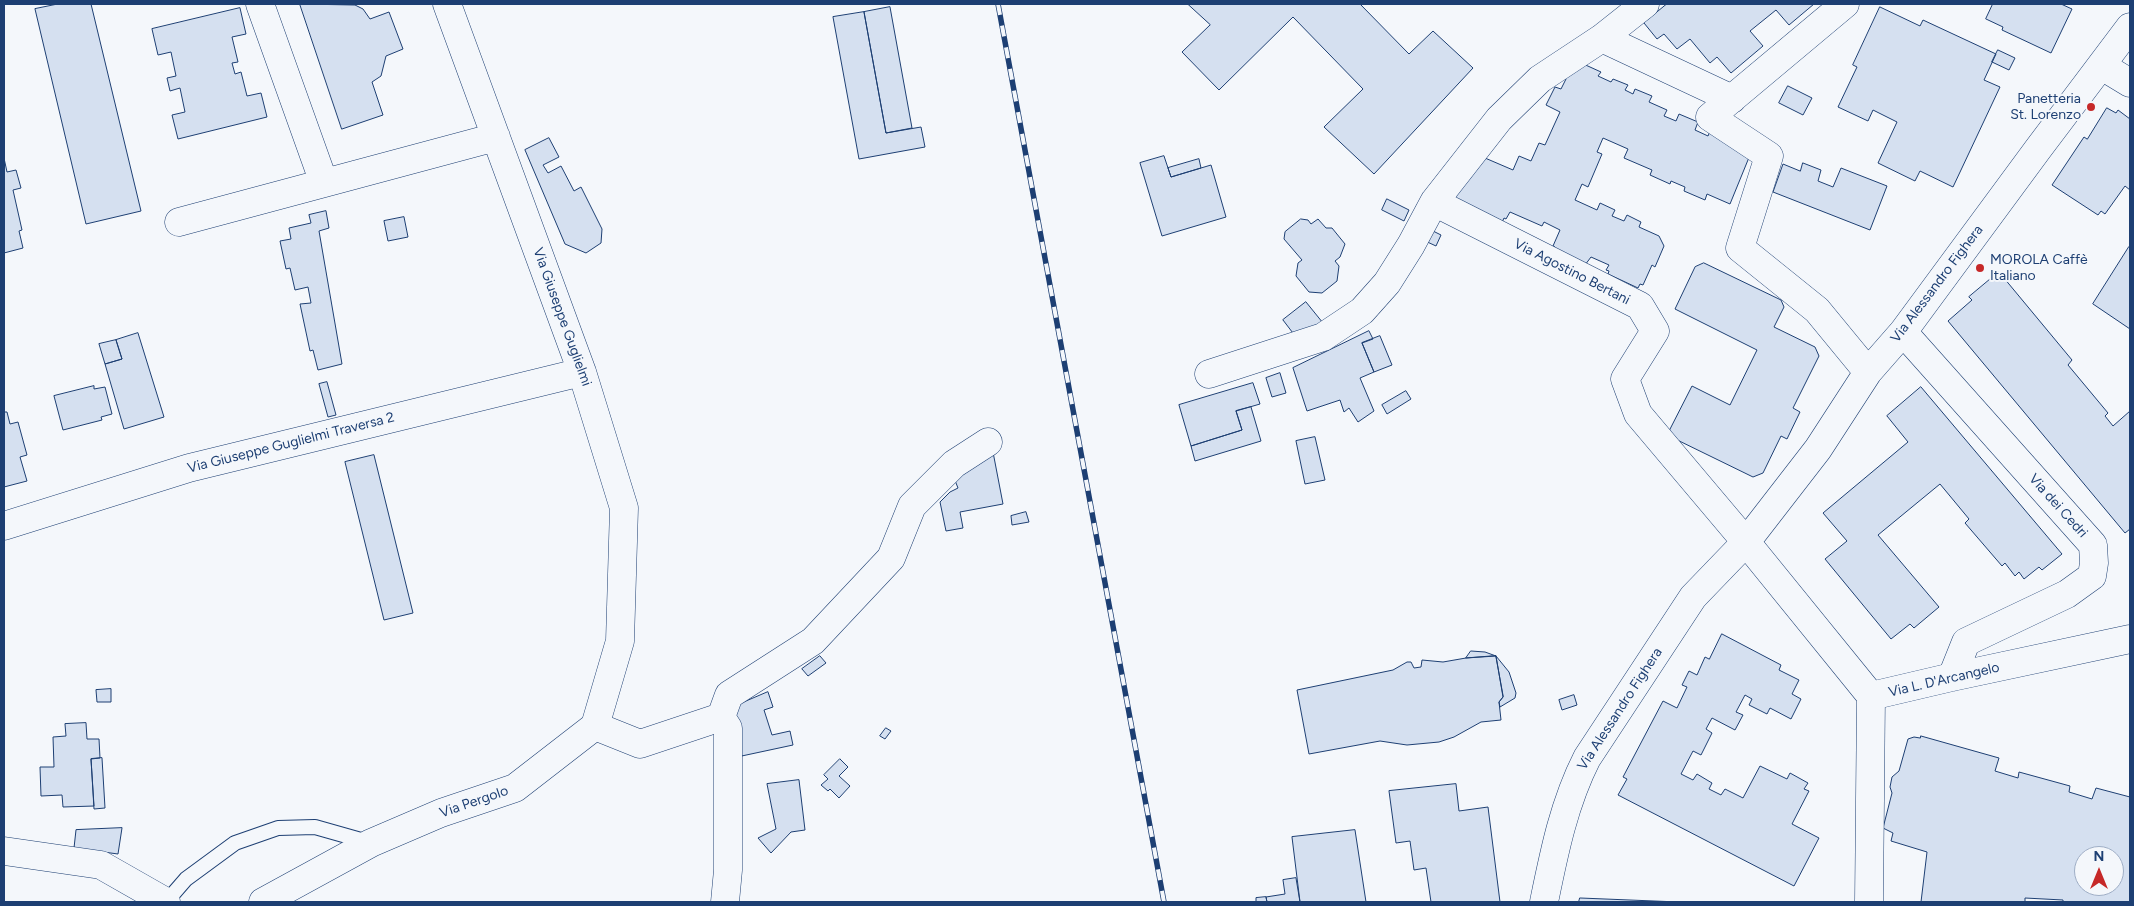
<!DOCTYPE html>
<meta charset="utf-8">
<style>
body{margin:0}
#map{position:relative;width:2134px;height:906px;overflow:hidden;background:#f4f7fb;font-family:Figtree,sans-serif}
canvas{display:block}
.frame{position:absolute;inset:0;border:5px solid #1d3f73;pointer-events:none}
.north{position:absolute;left:2074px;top:846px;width:50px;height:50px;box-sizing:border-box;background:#f4f7fb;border:1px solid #9eadc5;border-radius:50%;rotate:0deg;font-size:14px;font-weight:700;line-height:20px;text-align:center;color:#1d3f73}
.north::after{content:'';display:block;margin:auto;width:18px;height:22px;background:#c62828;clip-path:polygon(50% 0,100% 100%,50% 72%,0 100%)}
</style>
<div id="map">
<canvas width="2134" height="906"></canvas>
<div class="frame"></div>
<div class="north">N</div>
</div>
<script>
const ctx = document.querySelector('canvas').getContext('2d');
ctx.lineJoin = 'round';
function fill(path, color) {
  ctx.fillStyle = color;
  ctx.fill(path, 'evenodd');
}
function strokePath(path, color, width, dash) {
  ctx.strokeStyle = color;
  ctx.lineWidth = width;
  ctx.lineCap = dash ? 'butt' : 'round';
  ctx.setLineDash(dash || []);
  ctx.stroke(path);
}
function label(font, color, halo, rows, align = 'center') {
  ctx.font = font + ' Figtree,sans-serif';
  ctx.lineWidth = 4;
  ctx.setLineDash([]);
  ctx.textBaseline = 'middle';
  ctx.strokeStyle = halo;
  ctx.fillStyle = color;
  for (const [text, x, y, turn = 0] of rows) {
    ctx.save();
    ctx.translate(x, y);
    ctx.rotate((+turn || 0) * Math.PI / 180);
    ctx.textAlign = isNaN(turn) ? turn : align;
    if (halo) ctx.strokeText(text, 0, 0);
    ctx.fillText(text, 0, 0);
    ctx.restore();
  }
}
const building = new Path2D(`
 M58 4H91L141 211 86 224 35 9Z
 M300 4 355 5 363 9 370 19 389 12 403 49 386 56 381 76 372 82 383 115 342 129Z
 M1188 4H1360L1409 54 1433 31 1473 68 1374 174 1324 127 1363 89 1293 17 1219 90 1182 52 1210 25Z
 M1667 4H1814L1789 25 1776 10 1750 31 1763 46 1731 73 1717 57 1710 63 1690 39 1677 49 1664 34 1657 39 1644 23Z
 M1993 4H2061L2072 9 2051 53 2002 30 2003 27 1986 19Z
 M890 7 912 128 886 133 864 12Z
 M1880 7 1920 26 1923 20 1996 54 1984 80 2000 87 1953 187 1920 171 1915 181 1878 163 1897 122 1873 110 1868 121 1838 107 1857 67 1853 65Z
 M240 8 246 34 232 37 238 62 232 63 235 74 241 72 247 96 261 93 267 117 178 139 172 115 185 112 180 88 170 91 167 78 176 76 171 52 158 55 152 29Z
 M864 12 886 133 921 127 925 147 859 159 833 17Z
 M1998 50 2015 58 2009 70 1992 62Z
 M1579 62 1601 72 1598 76 1611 82 1613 79 1628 85 1625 90 1633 94 1635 89 1652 96 1649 102 1667 110 1664 116 1676 121 1679 114 1698 122 1695 130 1708 136 1711 129 1750 155 1730 204 1707 194 1705 200 1684 191 1685 187 1671 181 1670 184 1650 175 1652 170 1624 158 1628 149 1603 138 1597 152 1602 154 1588 187 1582 184 1575 200 1597 210 1600 203 1615 210 1612 216 1624 221 1627 215 1641 222 1639 227 1659 236 1664 246 1655 267 1652 265 1643 285 1640 284 1638 288 1608 274 1609 271 1606 270 1609 265 1591 257 1585 265 1554 251 1555 247 1553 246 1560 230 1544 222 1542 226 1510 212 1506 219 1504 218 1500 227 1454 200 1463 179 1485 158 1513 170 1519 156 1531 161 1539 143 1545 145 1560 112 1546 105 1555 87 1561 89 1566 79 1562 77Z
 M1788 86 1812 98 1803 115 1779 103Z
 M2107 108 2116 113 2118 110 2130 119V190L2125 186 2105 214 2101 211 2098 215 2052 185 2084 137 2087 139Z
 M549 138 559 157 543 165 548 173 561 166 574 191 581 187 602 229 601 243 586 253 565 244 525 150Z
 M1164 156 1171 177 1211 165 1226 217 1162 236 1140 163Z
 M4 158 7 172 16 170 21 188 13 190 22 230 19 231 23 248 4 253Z
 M1199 159 1201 168 1171 177 1168 168Z
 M1803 163 1821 170 1818 181 1833 187 1841 168 1887 186 1870 230 1773 192 1783 164 1800 171Z
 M1387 199 1409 210 1404 221 1382 210Z
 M326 211 329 228 319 231 342 364 318 370 313 350 310 351 300 304 311 303 308 287 295 290 290 268 286 269 280 241 291 239 289 228 311 223 309 215Z
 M404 217 408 237 388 241 384 221Z
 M1301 219 1308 220 1311 224 1318 219 1326 228H1332L1345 244 1340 257 1335 261 1339 266 1337 281 1322 293 1309 292 1296 276 1298 263 1302 260 1284 239 1285 232Z
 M1429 229 1441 235 1436 246 1423 240Z
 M2129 247 2130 248V329L2093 304Z
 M1704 263 1781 300 1784 307 1774 327 1815 347 1819 356 1793 408 1800 412 1787 439 1781 436 1763 473 1753 477 1667 435 1692 386 1730 405 1757 350 1675 309 1695 267Z
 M1999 272 2072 360 2068 365 2108 413 2105 416 2113 426 2130 411V529L2125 533 1948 321 1972 300 1969 297Z
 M1306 302 1323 323 1299 341 1283 320Z
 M1369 331 1373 339 1362 343 1374 372 1360 378 1374 411 1358 422 1349 408 1344 412 1340 400 1307 411 1293 368Z
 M138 333 164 417 124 429 105 364 122 359 116 340Z
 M1380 336 1392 365 1374 372 1362 343Z
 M116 340 122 359 105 364 99 344Z
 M1280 373 1286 393 1272 397 1266 378Z
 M327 382 336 415 328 417 319 384Z
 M1253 383 1260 404 1236 411 1242 430 1191 446 1179 405Z
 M94 386V389L105 387 112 414 101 417 102 420 63 430 54 396Z
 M1921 387 2062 554 2042 570 2039 567 2024 579 2019 572 2015 576 2005 563 2002 566 1965 523 1969 519 1940 484 1878 535 1939 607 1914 628 1910 624 1891 639 1825 559 1847 541 1823 513 1908 442 1887 416Z
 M1406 391 1411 399 1387 414 1382 405Z
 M1251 407 1261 441 1195 461 1191 446 1242 430 1236 411Z
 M4 412H7L10 424 18 422 27 455 20 457 27 481 4 487Z
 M1315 437 1325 480 1305 484 1296 441Z
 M993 452 1003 504 960 512 963 528 946 531 940 502 950 492 958 488 954 478Z
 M374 455 413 613 384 620 345 462Z
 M1026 512 1029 522 1012 525 1011 516Z
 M1722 634 1781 665 1779 670 1799 680 1792 694 1801 699 1791 719 1770 708 1767 714 1749 705 1752 699 1745 695 1736 712 1743 715 1735 730 1712 718 1706 729 1712 733 1701 755 1693 751 1681 774 1693 780 1697 774 1712 783 1709 789 1721 795 1725 789 1743 798 1760 766 1787 779 1790 773 1808 783 1804 789 1809 791 1792 824 1819 838 1794 886 1618 795 1627 779 1623 777 1663 701 1677 708 1687 687 1682 685 1689 671 1697 675 1705 657 1709 659Z
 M1471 651 1485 652 1496 656 1466 658Z
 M820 656 826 663 808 676 802 669Z
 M1496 656 1503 697 1499 702 1501 720 1481 722 1454 737 1439 742 1407 745 1380 741 1309 754 1297 690 1393 670 1407 662H1411L1414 668 1421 667 1422 660 1443 662 1466 658Z
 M1496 656 1509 672 1516 693 1515 698 1500 707 1499 702 1503 697Z
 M111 689V702H97L96 690Z
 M768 692 773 707 764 710 772 735 790 731 793 745 737 757 732 710 737 705Z
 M1574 695 1577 705 1562 710 1559 700Z
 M86 723 87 739H99L100 758 91 759 94 806 63 807 62 795 41 796 40 767H54L53 737 66 736 65 724Z
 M886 728 891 731 885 739 880 736Z
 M1921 736 1999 758 1995 771 2018 778 2019 772 2070 786 2069 792 2092 799 2096 788 2130 797V902H2063V900L2025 898V902H1921L1927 852 1891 841 1893 833 1883 828 1892 793 1890 787 1892 777 1899 771 1908 739 1914 737 1920 738ZM2084 856H2114V886H2084Z
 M102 758 105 808 94 809 91 759Z
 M840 759 848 767 839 776 850 786 839 798 830 789 828 791 821 785 828 779 824 775Z
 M799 780 805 830 791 832 771 853 758 838 776 829 767 784Z
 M1456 784 1459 811 1488 807 1500 902H1431L1426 868 1414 870 1410 841 1396 843 1389 791Z
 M122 828 118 854 74 848 76 830Z
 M1355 830 1366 902H1300L1292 837Z
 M1296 878 1300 902H1267L1266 897 1285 894 1283 880Z
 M1266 897 1267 902H1256V898Z
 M1580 898 1679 902H1579Z`);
fill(building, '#d5e0f0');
strokePath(building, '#1d3f73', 1);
const service = new Path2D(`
 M166 902 186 879 235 843 278 828 315 827 368 842`);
const minor = new Path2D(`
 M260 4 324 183
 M1645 4 1602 38 1540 79 1499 119 1434 202 1640 306 1655 331 1625 379 1638 414 1746 542 1871 696
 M1845 4 1710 117 1769 156 1740 248 1817 310 1868 372
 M1602 38 1732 99
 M2102 66 2130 83
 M179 222 496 137
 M1903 332 2093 545 2094 563 2092 576 2067 594 1966 642 1952 677
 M1209 374 1323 337 1362 311 1387 283 1411 245 1434 202
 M4 526 189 468 582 372
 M1871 696 1952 677 2130 639
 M721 717 729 695 813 641 891 558 912 506 954 464 988 442
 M595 726 640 744 721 717 728 728V870L725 902
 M4 851 101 865 166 902
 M263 902 371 843 441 813 515 788 595 726 620 641 624 508 582 372 447 4
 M1544 902C1554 853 1564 803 1587 758L1693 597 1746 542 1818 449 1868 372 1903 332 2038 149 2130 27
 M1869 902 1871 696`);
strokePath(service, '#1d3f73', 16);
strokePath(minor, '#1d3f73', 29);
strokePath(service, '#f4f7fb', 14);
strokePath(minor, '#f4f7fb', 28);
const rail = new Path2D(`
 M998 4 1164 902`);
strokePath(rail, '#1d3f73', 5.5);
strokePath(rail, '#f4f7fb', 4, [11]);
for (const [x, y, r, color] of [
 [2091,107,5,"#c62828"],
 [1980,268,5,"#c62828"]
]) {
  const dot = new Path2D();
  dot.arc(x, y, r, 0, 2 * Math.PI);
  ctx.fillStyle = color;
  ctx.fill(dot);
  strokePath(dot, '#f4f7fb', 2);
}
label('14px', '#1d3f73', '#f4f7fb', [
 ["Panetteria",2081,99],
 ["St. Lorenzo",2081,115],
 ["MOROLA Caffè",1990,260,"left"],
 ["Italiano",1990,276,"left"]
], 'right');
label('14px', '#1d3f73', '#f4f7fb', [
 ["Via Agostino Bertani",1572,272,27],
 ["Via Alessandro Fighera",1937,284,-53],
 ["Via Giuseppe Guglielmi",562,317,70],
 ["Via Giuseppe Guglielmi Traversa 2",291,443,-14],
 ["Via dei Cedri",2058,506,48],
 ["Via L. D'Arcangelo",1944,680,-13],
 ["Via Alessandro Fighera",1620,709,-57],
 ["Via Pergolo",474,802,-19]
]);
</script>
